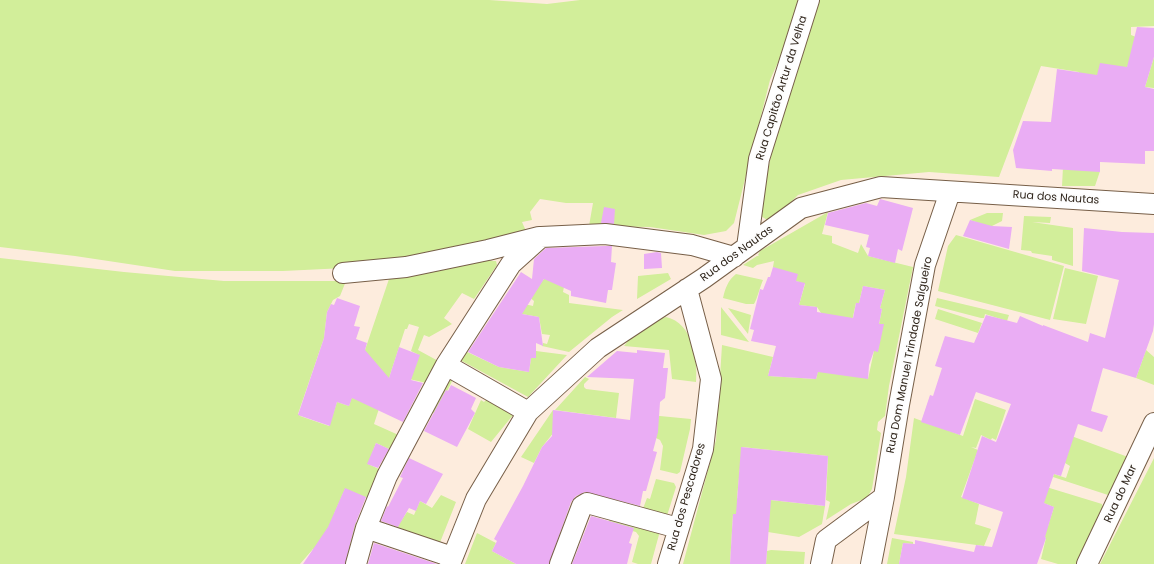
<!DOCTYPE html>
<meta charset="utf-8">
<style>
body{margin:0}
canvas{display:block;background:#fdecdd}
</style>
<canvas width="1154" height="564"></canvas>
<script>
const ctx = document.querySelector('canvas').getContext('2d');
ctx.lineJoin = 'round';
function fill(path, color) {
  ctx.fillStyle = color;
  ctx.fill(path, 'evenodd');
}
function strokePath(path, color, width, dash) {
  ctx.strokeStyle = color;
  ctx.lineWidth = width;
  ctx.lineCap = dash ? 'butt' : 'round';
  ctx.setLineDash(dash || []);
  ctx.stroke(path);
}
function label(font, color, halo, rows, align = 'center') {
  ctx.font = font + ' Poppins,sans-serif';
  ctx.lineWidth = 4;
  ctx.setLineDash([]);
  ctx.textBaseline = 'middle';
  ctx.strokeStyle = halo;
  ctx.fillStyle = color;
  for (const [text, x, y, turn = 0] of rows) {
    ctx.save();
    ctx.translate(x, y);
    ctx.rotate((+turn || 0) * Math.PI / 180);
    ctx.textAlign = isNaN(turn) ? turn : align;
    if (halo) ctx.strokeText(text, 0, 0);
    ctx.fillText(text, 0, 0);
    ctx.restore();
  }
}
fill(new Path2D(`
 M0 0H489L547 4 580 0H803L795 25 770 80 734 223 726 231 704 235 650 227 589 226 593 203H566L540 199 530 212 532 220 522 222 526 231 366 267 283 271H175L75 256 0 247Z
 M819 0H1154V26L1131 27V35L1141 39 1127 67 1096 97 1075 100 1079 72 1041 66 999 177 929 172 841 180 798 195 778 215 767 220 761 216C762 197 766 179 770 161 781 106 801 53 819 0Z
 M1154 57V88L1145 87Z
 M1063 167 1100 171 1095 186H1062Z
 M828 212 822 234 832 236V243L858 253 861 244 868 256 913 267 889 386 885 416 878 422 877 430 881 433 872 489 867 498 851 504 826 520 830 502 826 500 828 456 742 447 737 498 755 516 733 514 730 564H683L716 440 722 345 773 357 768 376 816 379 821 359 868 379 874 351H878L879 324 882 309 880 308 885 290 863 286 859 303H856L852 321 821 313 817 307 799 305 805 284 796 281 773 267 774 261 757 265 753 268 743 265 757 256H759L758 255 760 251Z
 M987 213H1003L1002 221 990 227 970 220Z
 M1024 216 1051 217 1050 223 1032 222 1073 228V266L1052 260V256L1032 253 1031 251 1021 250Z
 M956 235 1064 266 1050 320 938 291 948 246Z
 M0 258 124 272 224 281H346L340 296 333 300 327 312 324 338 298 414 300 416 329 426 337 402 349 406 365 350 389 279 453 266 485 261H496L497 265 474 299 462 293 444 318 452 324 429 337 424 335 418 350 442 363 431 384 409 379 419 355 411 351 419 327 409 324 407 329H405L374 424 403 437 391 450 376 443 368 464 381 470 369 499 345 489 334 514 360 524 352 564H339L313 549 300 564H0Z
 M1065 268 1098 276 1086 324 1053 319Z
 M668 273 671 279 637 299 638 276Z
 M736 274 763 280C760 287 757 299 754 304H746L723 298C725 289 728 280 736 274Z
 M566 276 563 292 569 295V303L623 310 612 317 569 352 542 346 543 343 547 344 550 335 542 334 539 317 522 314 516 302 533 306 534 301 529 297 544 279Z
 M937 298 1009 315 1007 321 985 314 984 318H981L935 306Z
 M721 307 749 342 721 335Z
 M728 308 751 315 748 334Z
 M938 309 982 323 978 333 935 319Z
 M666 317C693 323 698 359 696 382L672 379 669 350 624 346C638 329 644 323 666 317Z
 M1146 350 1154 357V385L1136 378Z
 M465 351 499 367 529 372 531 358H536V351L567 355 528 397 462 361 460 359Z
 M450 369 456 373 436 414 426 410Z
 M585 377 589 379 584 384V387L586 389 619 393 616 418 555 410Z
 M975 399 1006 410 996 440 992 438 991 440 981 435 976 448 971 447 978 450 961 497 979 504 975 524 991 529 984 546 894 534 906 477 914 418 963 436Z
 M481 400 484 402 486 400 518 409 491 442 468 429Z
 M553 410 554 432 542 447 534 463 521 457Z
 M639 414 691 419 690 429 680 472 677 474 660 470 663 446 660 440 654 437Z
 M1066 434 1128 457 1108 495 1053 477 1054 474 1066 478 1070 466 1065 463Z
 M1154 458V564H1100L1149 468Z
 M656 479 674 483 676 487 666 519 641 514 647 498 650 499Z
 M1043 486 1102 504 1103 509 1076 564H1058L1041 559 1046 538 1042 536 1048 526 1054 507 1038 501Z
 M441 495 456 502 439 545 403 534 397 527 407 512 414 515 420 501 432 508Z
 M770 500 825 506 822 524 799 537 768 532Z
 M610 518 660 531 651 564H638L632 562 639 536 636 532 608 524Z
 M477 533 496 543 492 551 516 564H465Z
 M892 538 913 542V544L903 543 899 564H887Z
 M771 550 805 552 804 564H766L767 551Z`), '#d2ee9a');
fill(new Path2D(`
 M1137 27 1154 28V57L1145 87 1154 89V151H1145V164L1100 162V172L1052 169V171L1016 168 1013 150 1023 121 1051 122 1057 69 1097 75 1100 63 1127 67Z
 M880 199 913 208 902 251 898 249 895 263 868 256 870 248 866 247 869 235 825 225 828 213 866 203 877 206Z
 M604 207 615 209 614 224 601 223Z
 M970 220 992 226 1012 227 1009 249 963 236Z
 M1084 228 1122 232 1154 233V324L1153 331 1136 378 1103 368 1091 411 1108 416 1102 432 1078 424 1061 476 1054 474 1044 503 1054 507 1045 537 1046 538 1037 564H899L903 543 915 544V540L974 552 976 545 992 547 1003 512 962 498 982 436 996 442 1011 404 976 392 960 435 921 422 930 395 933 396 942 368 935 366 945 336 974 343 986 315 1017 323 1020 316 1043 326V325L1088 342 1090 333 1105 338 1119 280 1082 271Z
 M605 246H612L611 262 616 263 612 290H608L606 303 571 296V291L544 279 522 314 539 317 543 346 536 343V358H531L529 372 499 367 468 352 521 272 532 279 534 259 546 248Z
 M657 252 661 253 662 268 644 269V254Z
 M773 267 798 274 796 281 805 283 799 305 817 307V312L853 318 856 303H859L863 286 885 290 880 308 882 309 879 324H884L878 352 874 351 869 365 868 379 818 372 816 379 768 376 776 346 751 341 754 330 750 329 760 289 763 290 768 277H770Z
 M337 298 360 306 354 326 360 327 356 339 367 343 365 350 389 378 399 347 420 355 411 380 423 383 403 422 352 398 349 406 337 402 330 426 298 415 324 338 327 312 331 304 334 305Z
 M637 350 665 353 663 368H668L665 398 660 402 658 432 653 451 657 452 646 491H643L640 506 585 492 576 496 571 502 549 564H516L492 551 497 541 494 539 523 486 542 447 552 436 553 410 630 420 634 379 587 377 617 351 637 353Z
 M451 385 476 398 471 409 475 413 457 447 424 431 446 390 448 391Z
 M376 443 389 449 378 468 367 464Z
 M741 447 828 456 825 506 771 500 766 564H730L733 514H736Z
 M409 458 443 474 426 504 420 501 416 511 409 508 398 527 381 521 387 506 388 507 403 478 400 477Z
 M345 488 366 497 355 525 345 564H303L328 527Z
 M591 516 634 528 629 543 632 544 627 564H572Z
 M374 543 437 564H368Z`), '#eaadf4');
const minor = new Path2D(`
 M747 247 759 159 809 0
 M343 273 406 267 488 250 539 237
 M446 365 528 412
 M884 497 899 405 925 265 950 192
 M366 528 452 557
 M356 564 366 528 387 476 446 365 511 264 541 237 605 234 692 245 734 257
 M450 564 476 499 528 412 598 348 704 278 801 208 881 187 1154 204
 M560 564 582 506 587 503 678 528
 M668 564 703 449 711 379 687 289
 M821 564 826 540 884 497 871 564
 M1087 564 1154 423`);
strokePath(minor, '#775f48', 22);
strokePath(minor, '#fff', 20);
label('11px', '#2f251b', '#fdfdfd', [
 ["Rua Capitão Artur da Velha",782,88,-73],
 ["Rua dos Nautas",1056,198,4],
 ["Rua dos Nautas",737,254,-36],
 ["Rua Dom Manuel Trindade Salgueiro",910,355,-79],
 ["Rua do Mar",1121,494,-65],
 ["Rua dos Pescadores",687,497,-74]
]);
</script>
